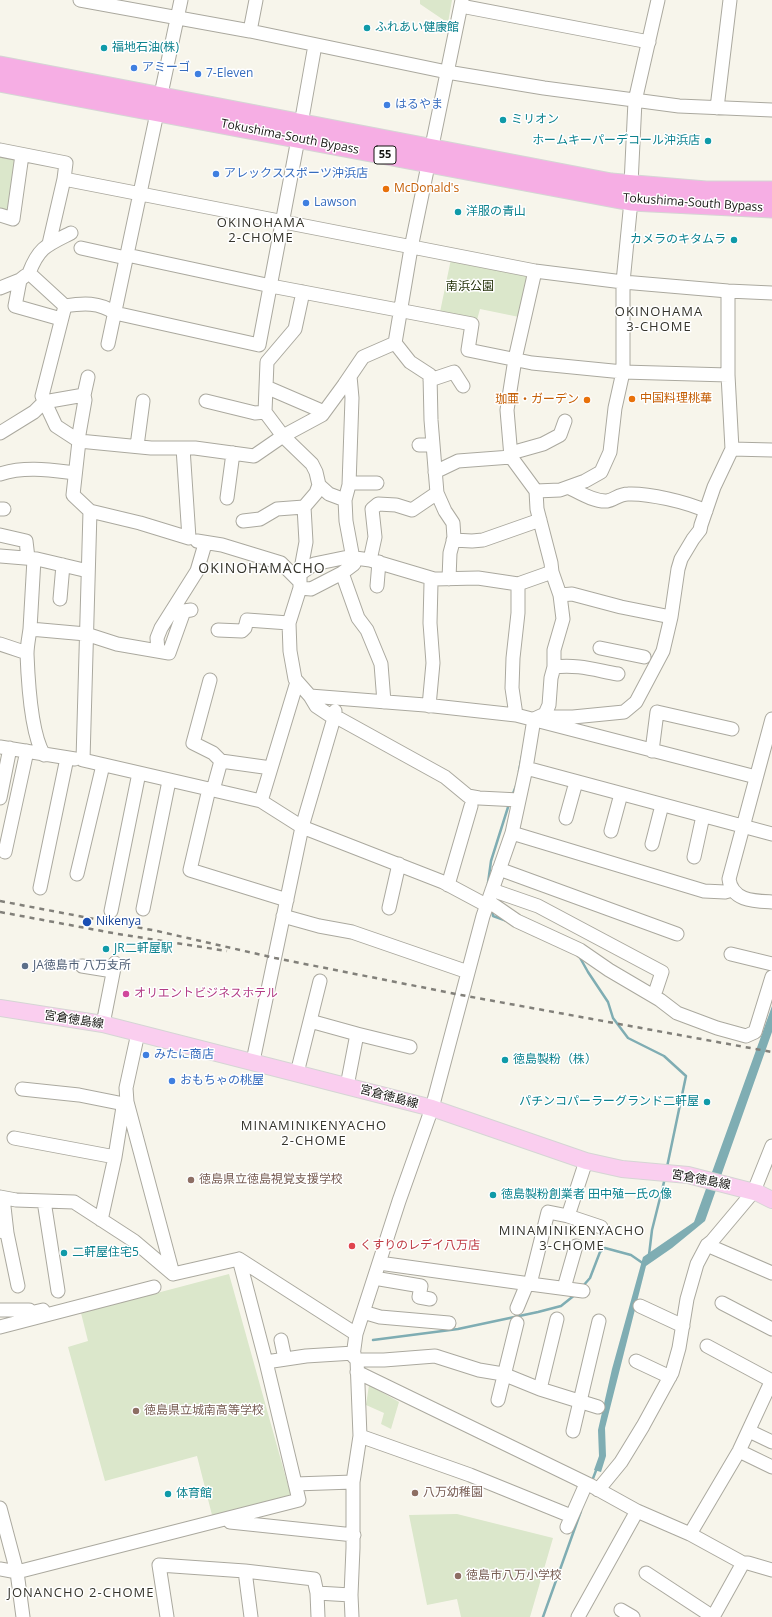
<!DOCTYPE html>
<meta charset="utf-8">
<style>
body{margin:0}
canvas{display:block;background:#f7f5eb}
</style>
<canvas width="772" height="1617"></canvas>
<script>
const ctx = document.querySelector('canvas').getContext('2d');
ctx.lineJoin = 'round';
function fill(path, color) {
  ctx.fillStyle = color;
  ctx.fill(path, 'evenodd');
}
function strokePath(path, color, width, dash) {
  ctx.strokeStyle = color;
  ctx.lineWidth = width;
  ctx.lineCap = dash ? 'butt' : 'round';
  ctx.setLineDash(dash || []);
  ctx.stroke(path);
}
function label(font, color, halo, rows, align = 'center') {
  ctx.font = font + ' "Open Sans","Noto Sans JP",sans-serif';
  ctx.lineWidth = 3;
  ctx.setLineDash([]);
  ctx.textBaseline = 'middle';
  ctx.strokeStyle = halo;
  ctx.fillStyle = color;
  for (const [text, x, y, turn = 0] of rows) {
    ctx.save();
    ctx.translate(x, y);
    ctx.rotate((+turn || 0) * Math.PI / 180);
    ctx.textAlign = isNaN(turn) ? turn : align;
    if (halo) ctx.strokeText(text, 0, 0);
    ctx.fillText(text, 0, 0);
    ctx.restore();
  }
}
fill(new Path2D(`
 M420 0H452L448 23 420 4Z
 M0 153 18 157 9 214 0 211Z
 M451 259 524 274 527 278 519 317 480 309 477 320 440 312Z
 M229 1274 291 1496 212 1515 197 1456 105 1481 68 1347 88 1341 81 1313Z
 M369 1385 399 1402 391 1429 381 1424 384 1413 366 1405Z
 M457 1514 553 1538 530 1617H461L457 1599 427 1605 409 1515Z`), '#dbe7cb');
fill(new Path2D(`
 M772 1006V1032L705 1221 672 1248 646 1266 605 1428 606 1456 601 1472 594 1470 599 1456 598 1430 612 1369 643 1257 694 1222Z`), '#7fadb3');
strokePath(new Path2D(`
 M519 771 522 756
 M512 796 516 786
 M488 883 491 861 509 804
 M492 909 493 916 507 921
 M579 956 588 972 608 1002 613 1018 628 1038 664 1056 686 1076 667 1167
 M649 1255 652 1230 665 1178
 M583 1286 590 1278 600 1252 605 1248 631 1255 644 1264
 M373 1340 458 1329 538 1312 561 1306 576 1294
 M592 1481 597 1468
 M543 1617 581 1511`), '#7fadb3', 2.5);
const minor = new Path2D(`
 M80 0 250 31 447 72 544 88 679 106 772 110
 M461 6 649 42
 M250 31 256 0
 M717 108 730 0
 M301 124 315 45
 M298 139 259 345 115 313C99 302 83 303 65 306L42 396 56 426 79 441 73 495 90 511 83 760 261 801 302 827 443 882 486 905
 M0 150 66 163 64 179 49 244
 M64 179 535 271 623 282 728 291 772 293
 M631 184 635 101 658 0
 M0 215 13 219 22 155
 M81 248 126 258
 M127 255 271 286 472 324 468 350 532 363 623 372 728 375
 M535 271 515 359 507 410 511 457 536 491
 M20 280 15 306 61 319
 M0 288 20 280 25 276
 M728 291V375L732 449 772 450
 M65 306 29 273C39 247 47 245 71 233
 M395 343 410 362 430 375 431 420 437 493 445 511 453 523 454 538 450 553 449 579
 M108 344 181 0
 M430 380 454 372 463 386
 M266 387 324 412
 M84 395 88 377
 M206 401 255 413 265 412
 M0 433 34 412 44 402 84 395 85 400 78 440
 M79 441 151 448H195L254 456 283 436 322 415 344 385 363 357 395 343 411 248 462 0
 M419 445H433
 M137 446 143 401
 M511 453 543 444 560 435 565 421
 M435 472 458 461 511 457
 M0 474C25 466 50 470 75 473
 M349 483H377
 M319 485 329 494 345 500
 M570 488C580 493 595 502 607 501 614 500 619 494 628 494 648 493 687 502 706 511
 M227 498 233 453
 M0 509H4
 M90 511 140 523 189 538 183 448
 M243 521 260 519 277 509 304 507
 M0 535 26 541 28 558
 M453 540 472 541 483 540 540 520
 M197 541 222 545 281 563 300 582
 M0 556 37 559 88 571
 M370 560 375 537 372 509 378 504 396 505 412 510 437 493
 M342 573 358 618 367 630 381 664 384 702
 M300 574 306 542 304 507 316 493 319 485 316 472 312 464 283 436 265 412 267 362 295 329 303 292
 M377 586 379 562
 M300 588 311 589 342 573 354 564 346 521 345 500 349 485 352 398 350 376
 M560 595 572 594 621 607 671 617
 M60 599 63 565
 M30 629 34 559
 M218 630 242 631 245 628 247 620 289 623
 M0 644 27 653
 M600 648 644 657
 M158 651 157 638 161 628 197 571 205 544
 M554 667C577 664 595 670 618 674
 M210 680 193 743 213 753 221 761 213 790
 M310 696 425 705 516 715 756 777
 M429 706 433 663 430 623 431 583 434 579
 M545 714 551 717H573L624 712 636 702 663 651 671 617 678 569 681 559 693 539 700 530 701 525 714 487 732 449
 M516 715 512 688 513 658 518 613V584
 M534 719 545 714 549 705 551 678 554 667V650L563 619 560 595 552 572 551 563 537 509 536 491 560 490 585 481 601 472 610 452 615 408 623 372V282L631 201
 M772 719 729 879C732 901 754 901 772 902
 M0 747 75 759
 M652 751 657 712 732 729
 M44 755C31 734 28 680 27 654 27 646 29 637 30 629L86 634 117 644 169 653 184 611 191 610
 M221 761 271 768
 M526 768 772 834
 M209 789 190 870 287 900
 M0 798 10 748
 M519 800 479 798 468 796 445 777 340 719 334 718 316 706 310 696 295 679 290 651 289 623 300 588V574L314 564 348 557 370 560 434 579 478 578 518 584 552 572
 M261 801 297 682
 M566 818 576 782
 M611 831 621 794
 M512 833 704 891 725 892 732 890
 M652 844 662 805
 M5 852 27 751
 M694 857 703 816
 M499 869 677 934
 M77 874 103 765
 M448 885 471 806
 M40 888 67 758
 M492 890 538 906 662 972 656 990
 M488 901 517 921 580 950 609 970 660 1000 677 1013 717 1028 746 1036 755 1032 772 977
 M389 908 399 864
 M143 909 169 781
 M111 911 139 773
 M283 916 319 926 352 932 468 972
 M731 954 772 964
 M82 966 113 971
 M310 1021 357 1034 347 1086
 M103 1024 115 963
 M138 1033 126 1088 127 1102 173 1274
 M357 1034 410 1047
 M253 1061 302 827 334 718 335 711
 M297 1073 320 981
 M22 1089 79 1095 124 1104
 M14 1138 115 1157
 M0 1197 16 1200 74 1202 134 1241 173 1274 239 1259
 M44 1201 58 1291
 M568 1216 601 1227
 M101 1220 115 1157 123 1107 127 1102
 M0 1231 7 1233 3 1198
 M7 1233 18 1286
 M707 1245 772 1273
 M379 1263 530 1284 548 1212 568 1216 586 1161
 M374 1278 421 1286 419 1297 430 1299
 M530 1284 583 1291
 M564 1288 576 1246
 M722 1303 772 1329
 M640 1306 683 1326
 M517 1308 527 1284
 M0 1310H29L30 1313 43 1310
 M363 1312 380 1317 449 1323
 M0 1327 154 1287
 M281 1340 285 1359
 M707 1346 772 1381
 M357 1360H384L435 1356 479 1370 503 1374 540 1389 598 1407
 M636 1361 670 1377
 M266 1362 306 1356 354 1353
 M357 1372 590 1485 637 1511 690 1534 743 1563H748L772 1570
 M540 1389 557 1319
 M498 1400 517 1323
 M573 1431 599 1321
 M749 1431 772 1442
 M360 1436 470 1475 571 1516
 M739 1451 772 1467
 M295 1484 353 1482
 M598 1490 621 1462 643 1426 672 1373 679 1348 687 1299 697 1264 707 1245 712 1241 754 1191 772 1146
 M0 1508 17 1572 23 1617
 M230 1522 354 1535
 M567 1527 586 1484
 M690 1534 739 1451 772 1380
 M0 1569 17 1572 299 1500 266 1362 239 1259 356 1334
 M245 1571 251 1617
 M646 1573 713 1617
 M317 1593 351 1595
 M621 1610 633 1617
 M167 1617 159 1565 245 1571 314 1579 317 1593 318 1617
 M352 1617 351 1595 353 1548V1482L360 1436 357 1360 353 1356 356 1334 399 1201 432 1108 483 916 512 833 526 768 534 719
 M578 1617 637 1511
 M713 1617 743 1563`);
const major = new Path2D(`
 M0 1008 103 1024 432 1108 586 1161 622 1169 688 1175 758 1193 772 1200`);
const highway = new Path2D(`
 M0 66 611 183 706 191H772
 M0 82 631 201 772 208`);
strokePath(minor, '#aba99f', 15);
strokePath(major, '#d5d5d4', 18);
strokePath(highway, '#d5d5d4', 21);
strokePath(minor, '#fff', 13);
strokePath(major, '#faceef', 16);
strokePath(highway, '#f6aee4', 19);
strokePath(new Path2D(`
 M0 901 157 931 275 958 461 995 772 1052
 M0 912 118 934 227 951`), '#82807a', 2.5, [5, 5]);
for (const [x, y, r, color] of [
 [367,28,4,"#0f9aa8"],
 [104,48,4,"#0f9aa8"],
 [134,68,4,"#3f7fe0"],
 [198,74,4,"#3f7fe0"],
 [387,105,4,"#3f7fe0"],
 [503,120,4,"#0f9aa8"],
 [708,141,4,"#0f9aa8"],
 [216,174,4,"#3f7fe0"],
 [386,189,4,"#e8710a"],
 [306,203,4,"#3f7fe0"],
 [458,212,4,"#0f9aa8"],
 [734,240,4,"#0f9aa8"],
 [632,399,4,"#e8710a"],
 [587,400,4,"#e8710a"],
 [87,922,5,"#1a4fb4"],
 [106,949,4,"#0f9aa8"],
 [25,966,4,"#5c6f8a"],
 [126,994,4,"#d1479c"],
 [146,1055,4,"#3f7fe0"],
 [505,1060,4,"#0f9aa8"],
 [172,1081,4,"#3f7fe0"],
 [707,1102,4,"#0f9aa8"],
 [191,1180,4,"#8d6e63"],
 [493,1195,4,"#0f9aa8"],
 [352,1246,4,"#e0444e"],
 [64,1253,4,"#0f9aa8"],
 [136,1411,4,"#8d6e63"],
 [415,1493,4,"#8d6e63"],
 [168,1494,4,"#0f9aa8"],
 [458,1576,4,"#8d6e63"]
]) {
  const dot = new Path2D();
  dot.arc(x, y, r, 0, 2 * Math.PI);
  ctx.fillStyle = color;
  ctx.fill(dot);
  strokePath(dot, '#fff', 1.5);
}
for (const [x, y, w] of [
 [385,155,22]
]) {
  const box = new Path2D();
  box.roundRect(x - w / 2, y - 9, w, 18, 3);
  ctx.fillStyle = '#fff';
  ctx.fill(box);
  strokePath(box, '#161512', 1);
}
label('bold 11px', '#161512', null, [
 ["55",385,155]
]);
label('12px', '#0d838f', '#fff', [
 ["ふれあい健康館",375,28],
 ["福地石油(株)",112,48],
 ["ミリオン",511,120],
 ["ホームキーパーデコール沖浜店",700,141,"right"],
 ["洋服の青山",466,212],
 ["カメラのキタムラ",726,240,"right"],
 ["JR二軒屋駅",114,949],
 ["徳島製粉（株）",513,1060],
 ["パチンコパーラーグランド二軒屋",699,1102,"right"],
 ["徳島製粉創業者 田中殖一氏の像",501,1195],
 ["二軒屋住宅5",72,1253],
 ["体育館",176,1494]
], 'left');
label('12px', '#366cbe', '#fff', [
 ["アミーゴ",142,68],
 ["7-Eleven",206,74],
 ["はるやま",395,105],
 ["アレックススポーツ沖浜店",224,174],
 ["Lawson",314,203],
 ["みたに商店",154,1055],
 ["おもちゃの桃屋",180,1081]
], 'left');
label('12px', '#161512', '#fff', [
 ["Tokushima-South Bypass",290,137,11],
 ["Tokushima-South Bypass",693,203,4],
 ["宮倉徳島線",74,1020,9],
 ["宮倉徳島線",389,1097,15],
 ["宮倉徳島線",701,1180,11]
]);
label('12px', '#c56008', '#fff', [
 ["McDonald's",394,189],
 ["中国料理桃華",640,399],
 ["珈亜・ガーデン",579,400,"right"]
], 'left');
label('12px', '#233109', '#fff', [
 ["南浜公園",470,287]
]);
label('12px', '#164399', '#fff', [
 ["Nikenya",96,922]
], 'left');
label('12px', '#4e5e75', '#fff', [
 ["JA徳島市 八万支所",33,966]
], 'left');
label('12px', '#b23c85', '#fff', [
 ["オリエントビジネスホテル",134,994]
], 'left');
label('12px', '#785e54', '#fff', [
 ["徳島県立徳島視覚支援学校",199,1180],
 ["徳島県立城南高等学校",144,1411],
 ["八万幼稚園",423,1493],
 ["徳島市八万小学校",466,1576]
], 'left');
label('12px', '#be3a42', '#fff', [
 ["くすりのレデイ八万店",360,1246]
], 'left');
ctx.letterSpacing = '1px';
label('13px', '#35342c', '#fff', [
 ["OKINOHAMA",261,223],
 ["2-CHOME",261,238],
 ["OKINOHAMA",659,312],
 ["3-CHOME",659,327],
 ["MINAMINIKENYACHO",314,1126],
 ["2-CHOME",314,1141],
 ["MINAMINIKENYACHO",572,1231],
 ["3-CHOME",572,1246],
 ["JONANCHO 2-CHOME",81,1593]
]);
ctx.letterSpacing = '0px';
ctx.letterSpacing = '1px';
label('14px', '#35342c', '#fff', [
 ["OKINOHAMACHO",262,569]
]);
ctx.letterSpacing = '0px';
</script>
